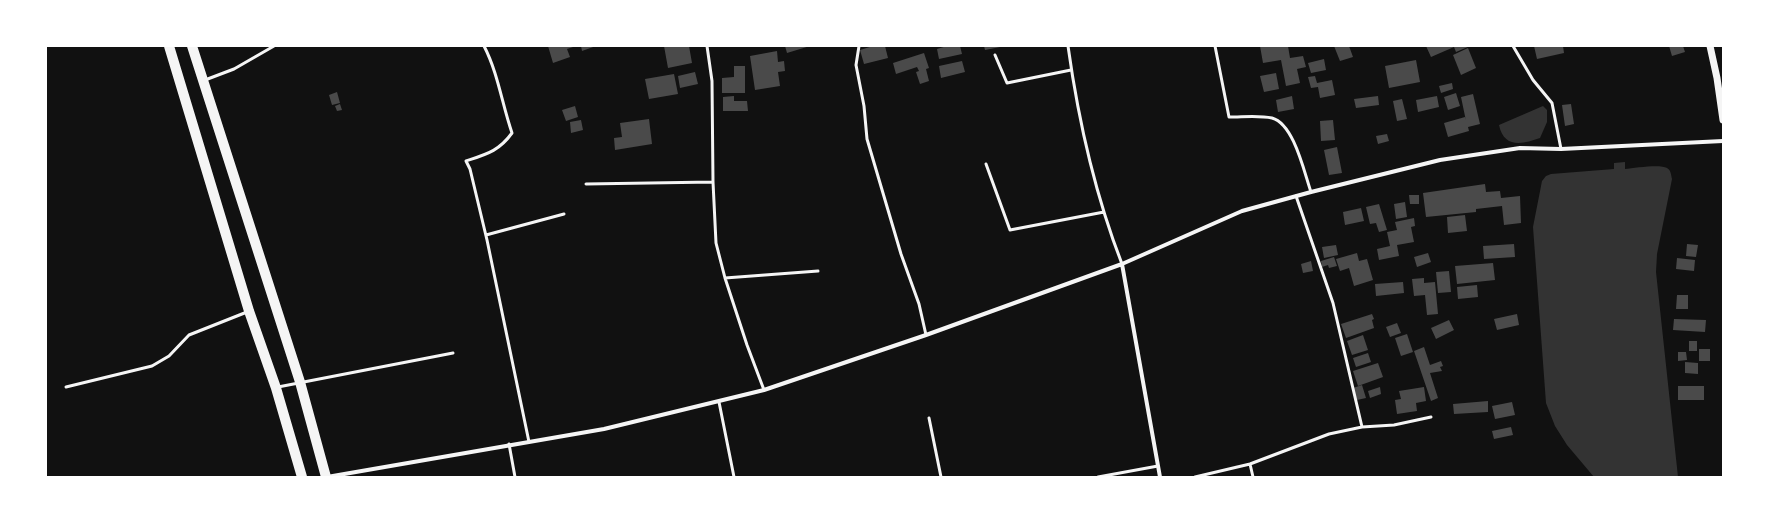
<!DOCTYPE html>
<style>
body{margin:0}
#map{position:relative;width:1769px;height:523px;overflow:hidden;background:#111;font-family:Helvetica,sans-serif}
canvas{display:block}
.frame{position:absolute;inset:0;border:47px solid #fff;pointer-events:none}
</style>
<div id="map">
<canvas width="1769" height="523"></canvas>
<div class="frame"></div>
</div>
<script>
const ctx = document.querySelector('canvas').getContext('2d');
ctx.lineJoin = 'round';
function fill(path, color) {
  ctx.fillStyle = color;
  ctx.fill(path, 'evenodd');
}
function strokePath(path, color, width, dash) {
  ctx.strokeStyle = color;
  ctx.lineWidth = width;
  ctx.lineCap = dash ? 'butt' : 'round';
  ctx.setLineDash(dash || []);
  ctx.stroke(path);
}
fill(new Path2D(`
 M1543 106 1547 110V122L1540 138C1523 144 1504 149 1499 125Z
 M1625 162V169C1635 168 1660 164 1667 168 1671 170 1671 175 1672 179L1657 254 1656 272 1678 477H1594L1567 445 1555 426 1546 403 1533 227 1542 181 1546 176 1551 174 1614 169V163Z`), '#333');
fill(new Path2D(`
 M548 46H576L567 49 570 57 553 63Z
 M581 46H596L582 51Z
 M664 46H689L692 63 668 68Z
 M785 46H810L787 53Z
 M873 46H885L888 58 864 64 860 50Z
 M947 46H960L962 54 939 59 937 49Z
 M984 46H1000V47L985 50Z
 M1260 46H1288L1290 58 1303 56 1306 67 1297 69 1300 83 1286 86 1281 60 1263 63Z
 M1334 46H1349L1353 57 1340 61Z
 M1426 46H1470L1456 52 1454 47 1431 57Z
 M1534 46H1563L1564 53 1537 59Z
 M1669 46H1683L1685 52 1672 56Z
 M1468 48 1476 68 1461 75 1453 55Z
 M777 51 778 62 784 61 785 71 778 72 780 86 755 90 750 56Z
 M924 53 929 68 926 69 929 81 920 84 916 72 919 71 917 67 896 74 893 63Z
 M1324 59 1326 70 1311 73 1308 63Z
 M1416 60 1420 82 1389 88 1385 66Z
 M962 61 965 72 941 78 939 66Z
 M734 66H745V93H722V78L734 77Z
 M695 72 698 84 680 88 678 76Z
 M1276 73 1279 89 1264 92 1260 76Z
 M674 74 678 94 649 99 645 79Z
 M1315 76 1317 83 1332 80 1335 95 1320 98 1318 87 1311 88 1308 77Z
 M1452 83 1453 89 1441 93 1439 86Z
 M337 92 340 103 332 105 329 95Z
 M1456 93 1460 106 1448 110 1444 97Z
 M1473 94 1480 124 1468 127 1469 131 1448 137 1444 123 1465 117 1466 121 1461 97Z
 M734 96V101H747L748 111H723V97Z
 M1292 96 1294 109 1278 112 1276 100Z
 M1378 96 1379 105 1356 108 1354 99Z
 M1437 96 1439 107 1418 112 1416 100Z
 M1402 99 1407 119 1397 121 1393 101Z
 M340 104 342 110 337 111 335 106Z
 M1571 104 1574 124 1565 126 1562 105Z
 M575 106 578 117 566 121 562 110Z
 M649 119 652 144 615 150 614 138 622 137 620 123Z
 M581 120 583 130 571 133 570 122Z
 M1333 120 1335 140 1321 141 1320 121Z
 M1387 134 1389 141 1378 144 1376 136Z
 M1337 147 1342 173 1329 175 1324 150Z
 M1485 184 1486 192 1500 191 1501 198 1520 196 1521 223 1504 225 1502 206 1476 209V212L1426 217 1423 193Z
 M1409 195H1419V204H1410Z
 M1405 202 1407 217 1396 219 1394 204Z
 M1379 204 1387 230 1379 232 1376 223 1370 224 1366 207Z
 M1361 208 1364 221 1345 225 1343 212Z
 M1465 215 1467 231 1448 233 1447 217Z
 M1414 218 1415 226 1411 227 1414 242 1397 245 1399 256 1379 260 1377 249 1390 246 1387 232 1397 230 1395 222Z
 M1514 244 1515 257 1484 259 1483 246Z
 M1687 244 1698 245 1696 257 1686 256Z
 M1336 245 1338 255 1324 258 1322 247Z
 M1357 253 1359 261 1367 259 1373 280 1354 286 1349 268 1340 271 1336 259Z
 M1428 253 1431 262 1417 267 1414 257Z
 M1334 257 1337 266 1329 268 1328 265 1322 267 1321 261Z
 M1677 258 1695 260 1694 271 1676 269Z
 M1311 261 1313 271 1303 273 1301 264Z
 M1493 263 1495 280 1457 284 1455 266Z
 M1449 271 1451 292 1438 293 1436 272Z
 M1424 278V283L1435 282 1438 314 1427 315 1425 295 1414 296 1412 279Z
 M1403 282 1404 293 1376 296 1375 284Z
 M1477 285 1478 297 1458 299 1457 287Z
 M1677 295H1688V309H1676Z
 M1372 314 1374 319 1372 320 1374 328 1346 338 1341 324Z
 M1517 314 1519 325 1497 330 1494 319Z
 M1674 319 1706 320 1705 332 1673 330Z
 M1449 320 1454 330 1436 339 1431 328Z
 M1397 323 1401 333 1390 337 1386 327Z
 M1407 334 1413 352 1401 356 1395 338Z
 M1363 335 1368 350 1352 355 1347 341Z
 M1689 341H1697V351H1689Z
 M1424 347 1430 365 1441 361 1443 366 1440 367 1442 371 1430 373 1438 398 1431 401 1414 351Z
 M1699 349H1710V361H1699Z
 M1678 352H1686L1687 360 1678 361Z
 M1368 353 1371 362 1356 367 1353 358Z
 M1685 362 1698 363V374L1685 373Z
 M1378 363 1383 377 1358 386 1353 371Z
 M1362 385 1366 398 1357 400 1353 388Z
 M1678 386H1704V400H1678Z
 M1380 387 1381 394 1370 398 1368 391Z
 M1424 387 1426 401 1416 403 1417 411 1397 414 1395 400 1401 399 1399 391Z
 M1488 401V412L1454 414 1453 404Z
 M1512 402 1515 415 1495 419 1492 406Z
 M1511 427 1513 435 1494 439 1492 431Z`), '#4a4a4a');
strokePath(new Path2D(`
 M484 46C498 73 502 104 512 133 499 151 487 154 466 161L470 169 487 240 529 442
 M707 46 712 81 713 182 716 243 725 278 747 345 764 390
 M859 46 856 65 864 106 867 139 901 254 919 304 926 335
 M1068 46C1078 118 1096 197 1122 264
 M1215 46 1229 117C1243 117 1259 115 1272 118 1294 124 1304 172 1311 192
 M1513 46 1533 80 1552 103 1561 149
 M995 55 1007 83 1071 70
 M205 80 234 69 274 46
 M986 164 1010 230 1104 212
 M586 184 713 182
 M1296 196 1333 303 1362 427
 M486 235 564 214
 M725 278 818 271
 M66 387 152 366 169 356 189 335 247 312
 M278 387 453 353
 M719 402 734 477
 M929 418 941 477
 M509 444 515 477
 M1250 464 1253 477
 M1098 477 1158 466
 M1195 477 1250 464 1329 434 1362 427 1394 425 1431 417`), '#f5f5f5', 3);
strokePath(new Path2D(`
 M1122 264 1160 477
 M327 477 604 429 764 390 926 335 1122 264 1242 211 1311 192 1440 160 1520 148 1561 149 1723 141`), '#f5f5f5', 4);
strokePath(new Path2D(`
 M1710 46 1717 78 1723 120`), '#f5f5f5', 7);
strokePath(new Path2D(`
 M169 46 249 311 276 388 302 477
 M192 46 300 382 326 477`), '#f5f5f5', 10);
</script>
